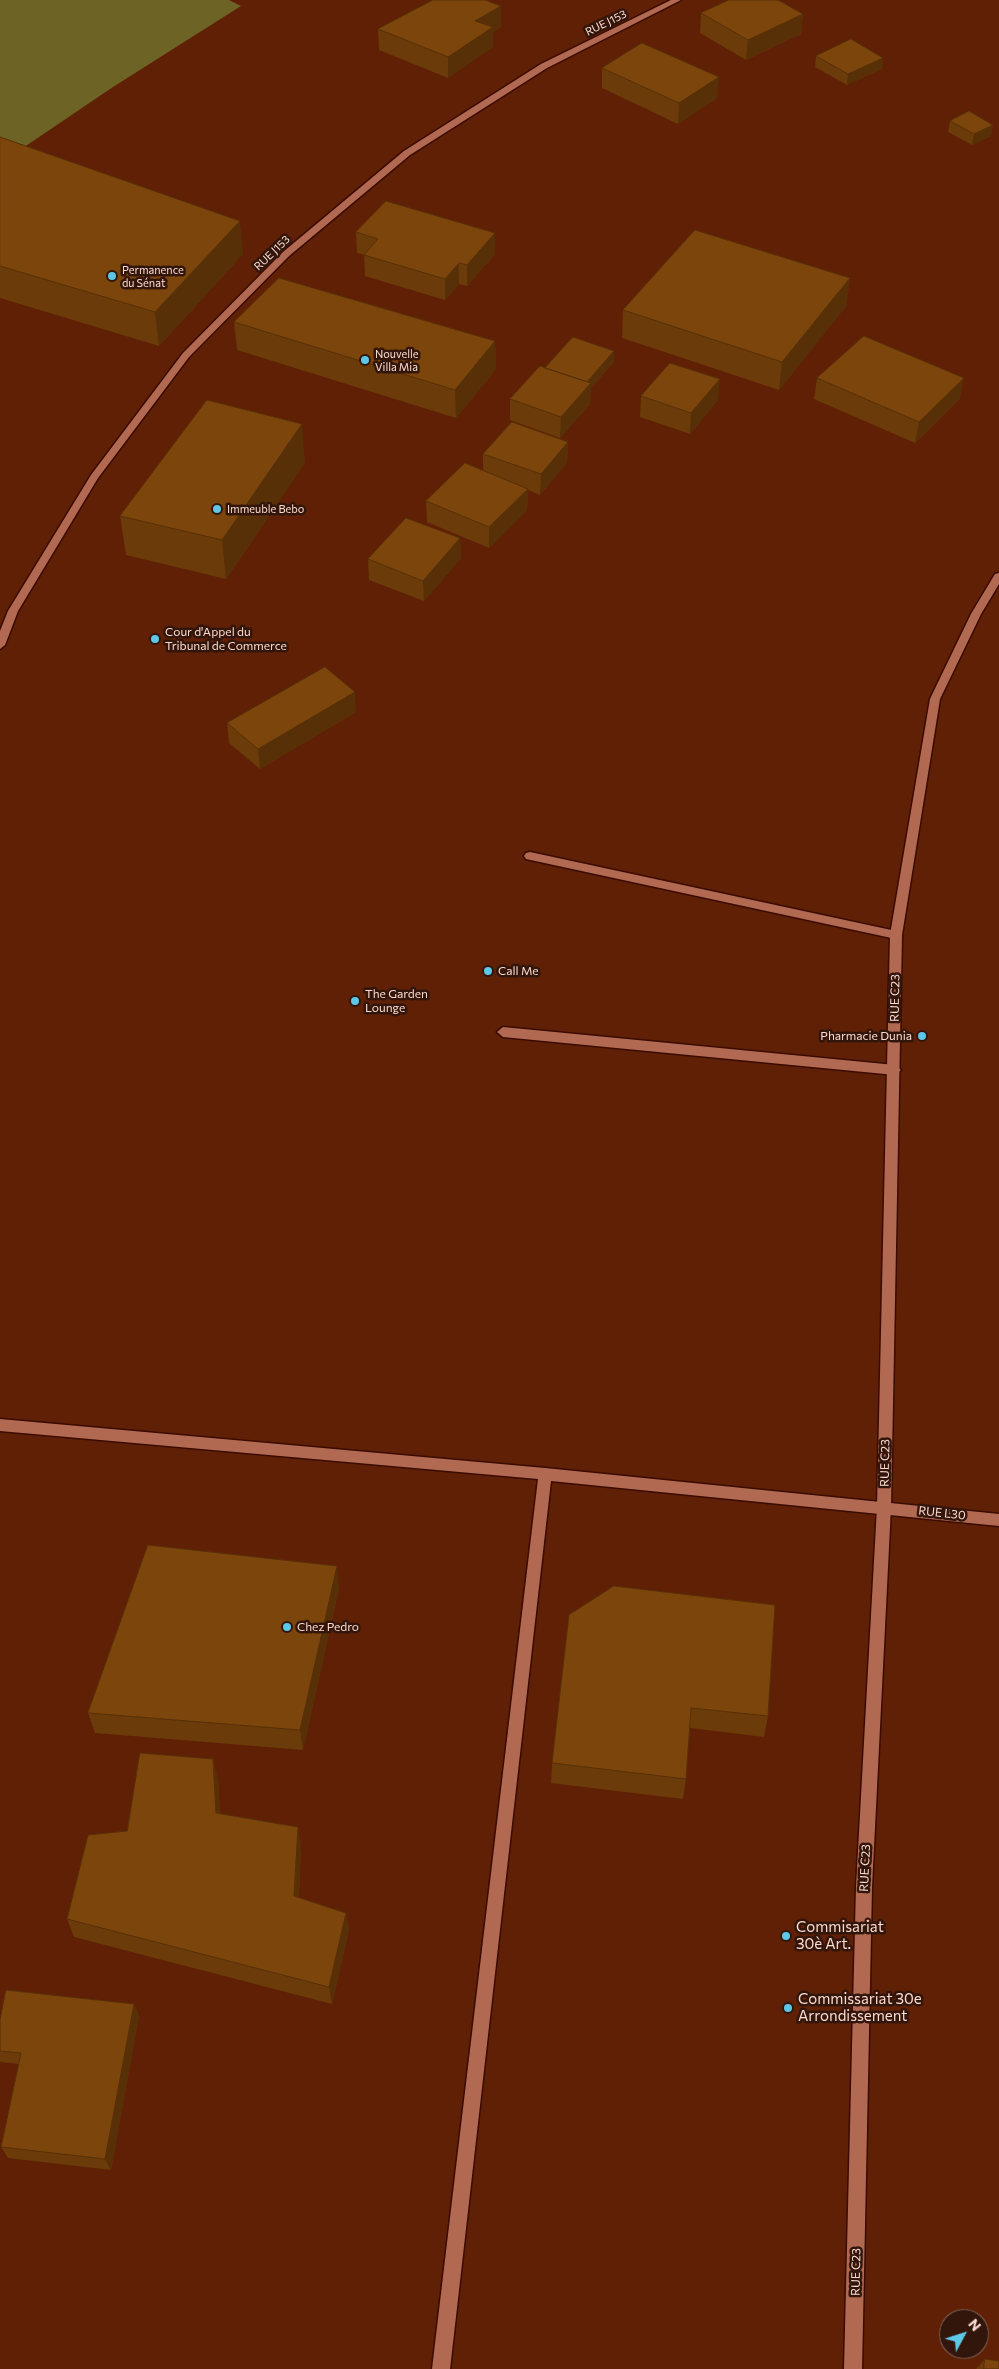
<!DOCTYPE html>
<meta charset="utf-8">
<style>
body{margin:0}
#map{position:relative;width:999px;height:2369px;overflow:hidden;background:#5f2005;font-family:Commissioner,sans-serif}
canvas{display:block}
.north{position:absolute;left:939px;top:2309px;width:50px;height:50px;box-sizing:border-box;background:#32150b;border:1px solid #826459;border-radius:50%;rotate:50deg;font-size:14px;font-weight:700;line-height:20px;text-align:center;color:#fbdacf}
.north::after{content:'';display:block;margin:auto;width:18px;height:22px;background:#5cc7e7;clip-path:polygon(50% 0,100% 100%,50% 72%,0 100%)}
</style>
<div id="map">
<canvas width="999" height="2369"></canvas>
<div class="north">N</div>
</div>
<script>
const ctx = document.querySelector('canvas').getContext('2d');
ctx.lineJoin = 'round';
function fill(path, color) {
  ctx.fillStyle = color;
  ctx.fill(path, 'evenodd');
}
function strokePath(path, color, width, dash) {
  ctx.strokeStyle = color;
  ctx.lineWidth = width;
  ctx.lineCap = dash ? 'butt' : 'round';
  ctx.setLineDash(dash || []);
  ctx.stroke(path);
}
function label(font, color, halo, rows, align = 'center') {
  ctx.font = font + ' Commissioner,sans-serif';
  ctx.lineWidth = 5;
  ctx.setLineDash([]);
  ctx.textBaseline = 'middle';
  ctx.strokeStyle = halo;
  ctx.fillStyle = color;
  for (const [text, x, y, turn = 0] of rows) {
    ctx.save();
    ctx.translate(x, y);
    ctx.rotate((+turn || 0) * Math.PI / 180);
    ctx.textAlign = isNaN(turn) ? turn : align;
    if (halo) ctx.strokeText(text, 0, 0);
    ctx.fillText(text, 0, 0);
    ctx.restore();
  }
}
fill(new Path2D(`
 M0 0H229L241 6 113 87 8 158 0 156Z`), '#6d6324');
const lane = new Path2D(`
 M530 852 896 931 902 935 896 939 526 859 524 856 526 853Z
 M503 1027 895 1065 901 1070 895 1075 503 1037 497 1032Z`);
const street = new Path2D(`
 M671 0H681L547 68 410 155 289 256 189 357 98 478 18 611 5 645 0 649V631L8 611 91 475 183 353 283 252 404 151 541 64Z
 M0 1419 545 1468 999 1514V1526L551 1481 450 2369H432L538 1479 0 1431Z`);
const secondary = new Path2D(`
 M999 573V584L981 614 940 699 902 935 891 1507 872 1887 862 2369H844L856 1887 877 1507 890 935 930 699 971 614 995 574Z`);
strokePath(lane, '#3b0b00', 3);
strokePath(street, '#3b0b00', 3);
strokePath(secondary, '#3b0b00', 3);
fill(lane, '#b16a51');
fill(street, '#b16a51');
fill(secondary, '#b16a51');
fill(new Path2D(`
 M701 13 803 14 801 34 746 60 700 33Z
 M501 27 493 32V47L448 78 379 50 378 29Z
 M816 56 883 58 882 69 847 85 815 67Z
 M602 68 717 98 678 124 602 88Z
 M950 121 993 125 991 136 972 145 948 132Z
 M0 137 243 254 159 346 0 298Z
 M356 232 495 254 467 286 459 284 445 300 365 276 364 255 357 253Z
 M850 278 846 306 779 390 622 338 623 310Z
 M234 322 495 341 496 369 456 418 237 350Z
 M614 362 591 388 590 404 560 438 510 420V399L545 368Z
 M817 378 960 398 915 443 814 399Z
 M641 396 718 400 690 434 640 417Z
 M568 442 567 463 540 495 528 490 527 510 489 548 427 522 426 501 483 470V454Z
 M305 463 226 579 126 555 120 516Z
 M460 538 461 558 424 601 369 580 368 559Z
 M356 712 260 769 229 743 227 723Z
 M339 1588 303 1750 95 1733 88 1713Z
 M569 1615 768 1716 764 1737 690 1728 686 1779 683 1799 551 1783 552 1763Z
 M218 1779 220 1814 298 1827 301 1846 299 1898 346 1913 349 1930 332 2004 74 1937 67 1919 127 1831Z
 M134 2004 139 2016 111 2170 8 2158 1 2147 19 2064 1 2062 0 2061V2020Z
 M985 2359 999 2369H976Z`), '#6b3b09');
fill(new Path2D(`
 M501 6V27L493 32V47L448 78V57L475 21Z
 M803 14 801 34 746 60 748 40Z
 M883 58 882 69 847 85 848 74Z
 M719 77 717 98 678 124 679 103Z
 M993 125 991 136 972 145 974 134Z
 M240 221 243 254 159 346 155 312Z
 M495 233V254L467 286V265Z
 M459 263V284L445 300V279Z
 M850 278 846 306 779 390 782 362Z
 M495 341 496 369 456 418 455 390Z
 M614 351V362L591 388 590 404 560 438 561 417 586 383Z
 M964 378 960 398 915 443 919 422Z
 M720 379 718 400 690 434 691 413Z
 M302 424 305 463 226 579 222 540Z
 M568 442 567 463 540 495 541 474Z
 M528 489 527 510 489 548V527Z
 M460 538 461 558 424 601 423 581Z
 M355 692 356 712 260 769 258 749Z
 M337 1566 339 1588 303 1750 300 1730Z
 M213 1759 218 1779 221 1832 216 1813Z
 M298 1827 301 1846 298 1914 294 1896Z
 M346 1913 349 1930 332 2004 329 1987Z
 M134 2004 139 2016 111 2170 105 2159Z`), '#573008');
const building = new Path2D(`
 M433 0H485L501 6 475 21 493 27 448 57 378 29Z
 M729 0H778L803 14 748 40 701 13Z
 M851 39 883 58 848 74 816 56Z
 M642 43 719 77 679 103 602 68Z
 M969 111 993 125 974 134 950 121Z
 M0 137 240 221 155 312 0 266Z
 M386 201 495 233 467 265 459 263 445 279 364 255 378 239 356 232Z
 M695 230 850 278 782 362 623 310Z
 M279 278 495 341 455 390 234 322Z
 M864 336 964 378 919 422 817 378Z
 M573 337 614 351 587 382 545 368Z
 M670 363 720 379 691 413 641 396Z
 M540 366 591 383 561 417 510 399Z
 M207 400 302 424 222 540 120 516Z
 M512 422 568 442 541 474 483 454Z
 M465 463 528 489 489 527 426 501Z
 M406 518 460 538 423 581 368 559Z
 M325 667 355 692 258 749 227 723Z
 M148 1545 337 1566 300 1730 88 1713Z
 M614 1586 775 1605 768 1716 691 1708 686 1779 552 1763 569 1615Z
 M140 1753 213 1759 216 1813 298 1827 294 1896 346 1913 329 1987 67 1919 88 1835 127 1831Z
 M6 1990 134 2004 105 2159 1 2147 21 2053 0 2051V2020Z
 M985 2359 999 2361V2369H984Z`);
fill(building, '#7c450b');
strokePath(building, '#573008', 1);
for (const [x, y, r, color] of [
 [112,276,5,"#5cc7e7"],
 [365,360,5,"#5cc7e7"],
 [217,509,5,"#5cc7e7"],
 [155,639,5,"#5cc7e7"],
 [488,971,5,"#5cc7e7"],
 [355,1001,5,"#5cc7e7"],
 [922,1036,5,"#5cc7e7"],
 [287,1627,5,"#5cc7e7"],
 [786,1936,5,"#5cc7e7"],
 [788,2008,5,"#5cc7e7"]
]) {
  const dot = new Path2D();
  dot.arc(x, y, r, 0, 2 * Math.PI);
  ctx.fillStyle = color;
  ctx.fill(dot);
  strokePath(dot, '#32150b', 2);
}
label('11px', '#fbdacf', '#32150b', [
 ["RUE J153",606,23,-26],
 ["RUE J153",272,253,-44]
]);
label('11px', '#fbdacf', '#32150b', [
 ["Permanence",122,270],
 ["du Sénat",122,283],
 ["Nouvelle",375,354],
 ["Villa Mia",375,367],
 ["Immeuble Bebo",227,509]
], 'left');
label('12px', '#fbdacf', '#32150b', [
 ["Cour d'Appel du",165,632],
 ["Tribunal de Commerce",165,646],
 ["Call Me",498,971],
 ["The Garden",365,994],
 ["Lounge",365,1008],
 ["Pharmacie Dunia",912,1036,"right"],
 ["Chez Pedro",297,1627]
], 'left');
label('12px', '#fbdacf', '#32150b', [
 ["RUE C23",895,998,-89],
 ["RUE C23",885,1463,-89],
 ["RUE L30",942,1513,6],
 ["RUE C23",865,1868,-87],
 ["RUE C23",856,2272,-89]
]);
label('15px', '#fbdacf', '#32150b', [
 ["Commisariat",796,1927],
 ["30è Art.",796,1944],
 ["Commissariat 30e",798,1999],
 ["Arrondissement",798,2016]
], 'left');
</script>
